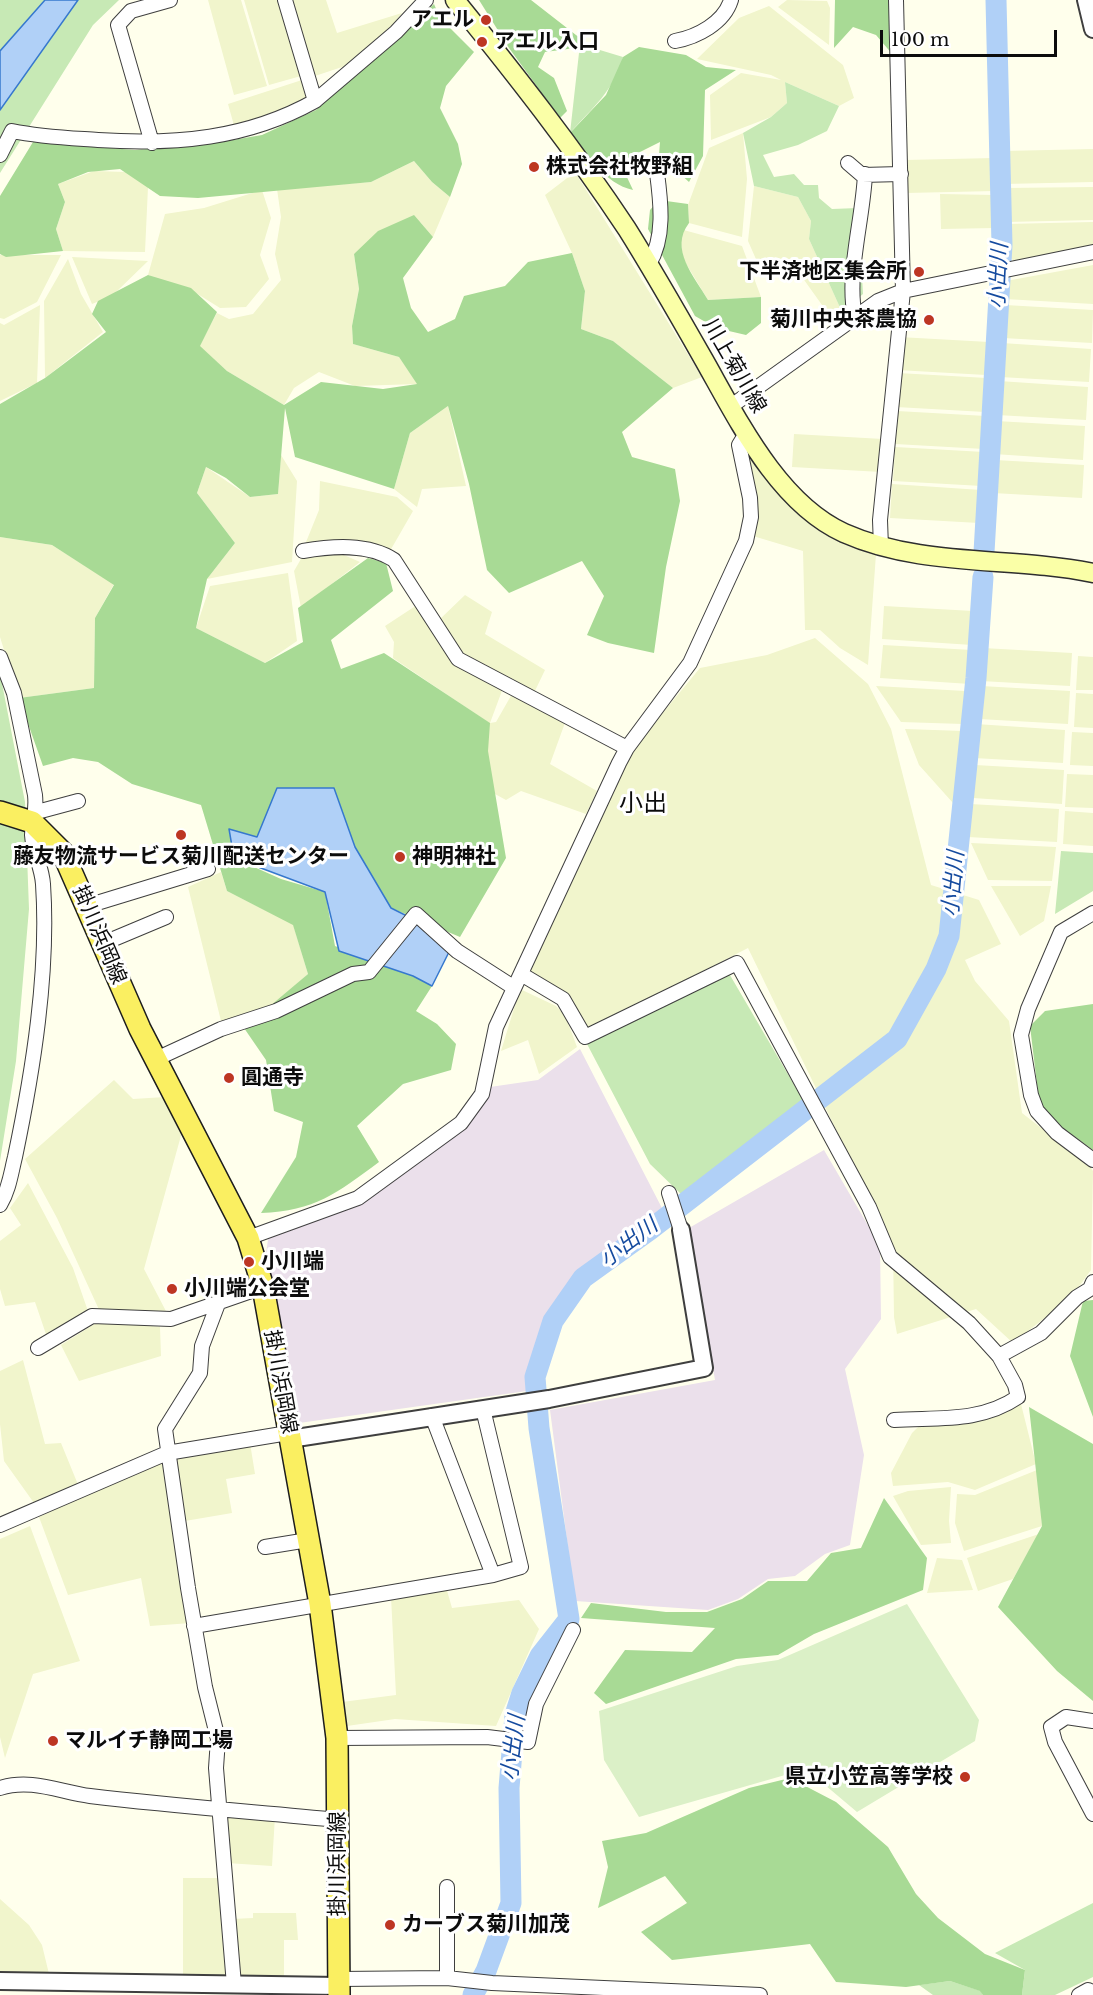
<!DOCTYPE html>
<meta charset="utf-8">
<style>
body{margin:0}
#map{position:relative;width:1093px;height:1995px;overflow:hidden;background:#ffffec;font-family:"Libre Baskerville",serif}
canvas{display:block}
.scale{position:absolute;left:880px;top:30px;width:177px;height:27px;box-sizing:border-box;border:3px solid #0c0c0c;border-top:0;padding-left:8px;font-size:18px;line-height:21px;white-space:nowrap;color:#0c0c0c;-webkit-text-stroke:4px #fff;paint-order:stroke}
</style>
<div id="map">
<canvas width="1093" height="1995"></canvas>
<div class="scale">100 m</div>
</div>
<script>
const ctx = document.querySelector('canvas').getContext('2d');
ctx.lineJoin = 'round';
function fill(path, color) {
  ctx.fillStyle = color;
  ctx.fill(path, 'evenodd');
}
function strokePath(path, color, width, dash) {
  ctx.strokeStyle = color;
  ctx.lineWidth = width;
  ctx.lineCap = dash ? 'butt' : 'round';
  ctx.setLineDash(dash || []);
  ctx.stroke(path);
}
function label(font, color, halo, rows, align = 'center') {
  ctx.font = font + ' "Libre Baskerville","Noto Sans JP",serif';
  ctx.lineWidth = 6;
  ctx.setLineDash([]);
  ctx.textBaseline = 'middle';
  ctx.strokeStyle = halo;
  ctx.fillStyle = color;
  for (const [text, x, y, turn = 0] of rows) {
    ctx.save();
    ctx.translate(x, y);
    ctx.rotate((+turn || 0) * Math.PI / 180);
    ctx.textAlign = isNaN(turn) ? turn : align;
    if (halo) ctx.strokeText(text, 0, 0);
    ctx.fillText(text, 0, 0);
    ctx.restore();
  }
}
fill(new Path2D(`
 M580 1049 664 1212 573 1281 554 1302 528 1366 527 1391 299 1423 265 1260 269 1233 345 1207 449 1138 490 1087 538 1080Z
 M824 1150 880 1246 881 1319 845 1369 864 1455 850 1545 825 1554 795 1576 768 1579 738 1599 708 1610 575 1601 550 1410 715 1380 689 1228Z`), '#ebe0eb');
fill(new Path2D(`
 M208 0H241L267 86 234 95Z
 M244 0H281L301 76 269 85Z
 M292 0H326L337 33 402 13 388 31 345 66 312 77Z
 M787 0 827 1 830 8 829 45 778 7Z
 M769 6 843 65 854 98 839 106 785 82 787 103 771 117 711 140 710 95 741 73 781 80 771 75 697 59 739 18Z
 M302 80 307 99 235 129 228 104Z
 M743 133 747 179 742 237 689 223 688 205 709 148Z
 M1093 149V182L1004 184V151Z
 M994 158 995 191 906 193 905 160Z
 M414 161 432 182 450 197 433 237 420 222 354 254 359 289 352 326 353 344 399 357 418 384 355 386 319 372 294 388 284 405 227 371 199 346 217 313 229 319 253 314 281 280 275 254 281 217 277 189 371 182Z
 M94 171 126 172 148 187 145 252 63 251 56 229 65 202 58 184Z
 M575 172 702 377 673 388 613 341 581 329 585 291 572 253 545 195Z
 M754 186 798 197 811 221 809 239 842 312 832 319 797 270 759 266 748 241Z
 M1093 187V220L1006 222V188Z
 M262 190 271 218 260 255 269 279 246 307 220 308 196 293 148 275 165 214 204 208Z
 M940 194 994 195 995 228 941 229Z
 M1093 222V245L1014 261 1006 254V224Z
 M680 229 742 246 761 297 708 300 682 257Z
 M0 255H61L37 302 4 319 0 318Z
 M72 257 148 261 112 296 92 304Z
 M68 259 81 294 103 332 45 378 44 301Z
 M1093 265V304L1005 299 1006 281Z
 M40 305 37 383 0 401V323L4 325Z
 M1005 305 1093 310 1092 343 1003 338Z
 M899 337 989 342 986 375 897 370Z
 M1002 343 1091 349 1089 382 1000 377Z
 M898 373 987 378 985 412 896 407Z
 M999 381 1088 387 1086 420 997 415Z
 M448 406 466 486 422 489 417 507 394 489 410 433Z
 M897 411 986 416 984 449 895 444Z
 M996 421 1085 426 1083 460 994 454Z
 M794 434 883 439 881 472 792 467Z
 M895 447 984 452 982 486 893 481Z
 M281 455 297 481 292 562 207 579 235 543 197 493 206 467 250 497 278 494Z
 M745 459H750L774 488 810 523 876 554 868 665 840 648 820 630H805L803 551 753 536Z
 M995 460 1084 465 1082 498 993 493Z
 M320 481 397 497 413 511 390 551 304 547 319 510Z
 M892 484 981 490 979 523 890 518Z
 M0 537 52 545 114 584 95 618 94 688 19 698 0 637Z
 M305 552H337L360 562 301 608 294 571Z
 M288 573 297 641 265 663 196 628 210 586Z
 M465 595 492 612 485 634 545 670 533 695 460 653 439 620Z
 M417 605 451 657 503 688 490 723 496 722 512 694 566 720 550 764 597 791 586 814 521 791 506 800 495 794 485 757 489 723 393 658 394 642 385 626Z
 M884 606 973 611 972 645 882 639Z
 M815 638 868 684 891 729 931 885 979 900 1001 944 965 960 975 981 1009 1021 1022 1113 1089 1165 1093 1171 1091 1270 1072 1296 1013 1343 976 1309 897 1334 894 1317 893 1247 748 948 588 1030 526 972 632 750 700 668 767 655Z
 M883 645 972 650 970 684 880 678Z
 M983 648 1072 653 1070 686 981 681Z
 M1078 656 1093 657V690H1076Z
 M876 686 965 691 963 724 901 722Z
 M981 686 1070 691 1068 724 979 719Z
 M1076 693 1093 694V728L1074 727Z
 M976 724 1065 730 1063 763 974 758Z
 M905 729 963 731 961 764 953 803 919 765Z
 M1072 732 1093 733V766L1070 765Z
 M975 765 1064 770 1062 804 973 798Z
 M1067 774 1093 775V808L1065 807Z
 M970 804 1059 809 1057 842 968 837Z
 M1065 811 1093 813V846L1063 844Z
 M971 843 1056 847 1052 881 988 880Z
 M221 872 227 891 293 924 308 974 271 1007 221 1021 188 887Z
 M991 886H1051L1044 921 1020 936Z
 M520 989 556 1006 565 1015 577 1047 539 1074 528 1040 501 1051Z
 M114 1080 133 1099 165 1097 182 1132 144 1269 168 1315 101 1314 57 1218 25 1159Z
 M28 1183 73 1268 89 1314 48 1340 35 1302 5 1306 0 1289V1241L21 1225 10 1208Z
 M101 1320 160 1327 161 1356 79 1381 61 1345Z
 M23 1360 45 1444 61 1443 79 1487 34 1503 4 1461 0 1424V1371Z
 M1021 1404 1036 1464 975 1490 948 1482 893 1486 891 1473 912 1433 919 1426 934 1421 980 1420 1009 1406Z
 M250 1443 255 1474 226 1479 232 1513 185 1521 173 1456Z
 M162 1461 191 1623 150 1626 141 1578 68 1595 39 1517 135 1470Z
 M1037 1470 1042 1526 964 1551 955 1523 957 1494 975 1495Z
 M951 1487 949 1521 951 1543 921 1545 893 1496 908 1491Z
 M30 1526 80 1661 33 1674 5 1758 0 1737V1539Z
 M1039 1534 1013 1579 978 1591 967 1558Z
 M937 1558 962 1560 973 1590 927 1593Z
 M446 1587 452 1608 519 1600 539 1629 496 1726 395 1719 347 1726 342 1702 396 1695 391 1597Z
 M224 1814 275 1816 272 1866 227 1863Z
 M183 1878H219L229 1977 183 1975Z
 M0 1899 29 1925 42 1945 49 1974 0 1972Z
 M253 1913H296L298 1940H284V1977L238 1978 232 1919 253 1918Z`), '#f1f5cc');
fill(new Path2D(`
 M0 0H119L93 25 0 173Z
 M580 44 623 57C613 92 593 107 570 133Z
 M785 82 839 106 827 131 798 145 763 155 774 177 794 174 804 185H818L819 198 832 209 858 208 863 294 842 312 809 239 811 221 798 197 754 186 743 133 771 117 787 103Z
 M0 673 25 802 29 909 16 1061 0 1161Z
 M1061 851 1093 853V891L1055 914Z
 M727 970 803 1100 682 1195 650 1164 587 1044Z
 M1093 1903V1977L1055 1995H1022L1025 1970 995 1953Z
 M950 1981 981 1991 983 1995H933L919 1985Z`), '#c7e9b5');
fill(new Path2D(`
 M479 0H531L585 42 568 49 545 52 538 67 554 78 567 111 560 118 509 48Z
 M835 0H890L893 55 876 35 853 27 834 48Z
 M434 4 440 18 474 52 446 86 440 108 458 144 462 164 450 197 432 182 414 161 371 182 198 198 160 196 120 169 88 172 58 184 65 202 56 229 63 251 6 257 0 254V196L33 142 135 150 209 144 262 135 316 110Z
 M639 47 686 55 706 67 736 70 705 90 703 156 689 182 659 155 660 142 628 158 625 173 633 190C605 184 586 154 570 133L606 95 623 57Z
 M659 200 688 204 689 223C669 249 694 276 708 300L761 297V323L746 335 716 328 695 316 648 229 650 210Z
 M414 215 433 237 403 278 411 308 428 332 455 319 464 296 505 286 528 262 572 253 585 291 581 329 613 341 673 388 622 432 632 457 675 469 680 501 666 567 654 653 608 643 587 635 604 596 582 561 509 593 487 570 469 484 448 406 410 433 394 489 295 457 285 408 278 494 250 497 226 478 206 467 197 493 235 543 207 579 196 628 265 663 303 642 298 608 368 558 386 563 393 591 331 640 341 669 384 653 490 723 488 751 506 858 460 937 391 908 355 847 334 788 257 837 229 830 234 858 281 879 325 892 335 946 414 976 432 986 416 1011 437 1024 456 1044 451 1070 403 1084 357 1126 379 1162C337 1193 315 1211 261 1213L296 1157 303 1122 274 1111 266 1060 244 1028 308 974 293 925 227 891 201 805 132 784 98 762 73 758 43 766 19 698 94 688 95 618 114 585 52 545 0 537V404L45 378 106 332 92 314 98 301 148 275 191 288 217 312 200 346 227 371 284 405 321 382 383 389 417 384 399 357 353 344 352 326 359 289 354 254 378 231Z
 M1093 1004V1150L1052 1120 1039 1101 1030 1026 1045 1011Z
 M1093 1300V1417L1070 1356 1083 1301Z
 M1029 1407 1093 1444V1701L1057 1671 998 1607 1042 1526Z
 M884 1498 927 1558 923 1590 814 1634 778 1655 736 1659 606 1704 594 1693 625 1650 692 1652 715 1628 581 1618 591 1603 666 1612H707L742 1599 768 1581H807L831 1553 861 1548Z
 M790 1778 836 1802 888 1847 916 1894 938 1918 985 1954 1025 1970 1022 1995H983L980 1991 950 1981 906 1987 836 1982 810 1944 672 1960 641 1932 687 1903 665 1876 598 1908 608 1867 602 1841 646 1833 749 1788Z`), '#a8da95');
fill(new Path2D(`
 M907 1604 979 1720 975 1741 857 1812 806 1769 639 1817 604 1760 599 1711 737 1666 778 1660Z`), '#dbf0c7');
const water = new Path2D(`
 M45 0H78L0 110V51Z
 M277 788H334L355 847 391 908 455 940 432 986 413 976 339 951 325 892 234 858 229 829 257 837Z`);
fill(water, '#b0d0f7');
strokePath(water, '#3678ce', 1.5);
strokePath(new Path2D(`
 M984 552 1002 245 996 0
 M473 1995 486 1971 511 1903 509 1788 515 1715 522 1693 540 1656 569 1619 539 1428 535 1377 553 1321 583 1278 651 1229 897 1039 936 969 949 936 976 678 983 577`), '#b0d0f7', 21);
const minor = new Path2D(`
 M675 41C697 37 724 23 731 0
 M315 101 396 32 426 0
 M152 143 118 25 131 11 170 0
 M0 155 12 131C41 137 69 138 98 140 175 145 247 139 315 101L285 0
 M848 163 862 175 901 174
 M649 264C665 238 661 203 657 173
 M855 317C846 274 863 220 865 174
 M730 407 878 301 903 291 1093 252
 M881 547 880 520 903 291 896 0
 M303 551C332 546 368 543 394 560L458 659 627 748
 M0 657 14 693 35 795C37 814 32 819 32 835 33 852 42 867 43 884 49 972 33 1071 15 1157 11 1173 9 1190 0 1205
 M37 812 78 801
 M87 906 208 869
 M1093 913 1061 932 1028 1009 1021 1035 1031 1095 1037 1111 1057 1133 1093 1160
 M104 943 166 917
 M521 974 563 999 585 1037 737 963 869 1207 890 1257 969 1323 999 1356
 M156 1059 221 1029 276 1011 353 974 369 972 416 914 457 951 513 987
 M669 1193 681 1230
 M248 1238 358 1198 461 1123 482 1094 496 1027 619 763 627 748 690 663 746 541 751 517 750 498 739 445 747 432
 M219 1301 202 1346 200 1373 165 1429 188 1588 205 1687 218 1739 216 1768 234 1985
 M38 1348 92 1316 171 1319 263 1287
 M432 1416 493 1575
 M894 1420C937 1417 980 1423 1018 1397L1015 1385 999 1356 1041 1333 1077 1297 1090 1289 1093 1282
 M0 1525 167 1453 288 1433
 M265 1547 308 1540
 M194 1626 493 1575 521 1567 483 1409
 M1093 1721 1066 1717 1051 1727 1055 1742 1093 1814
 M337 1738 487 1737 528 1742 536 1704 573 1630
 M0 1788C31 1778 60 1792 90 1796 173 1806 256 1812 338 1820
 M447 1887V1978
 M339 1979 447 1978 492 1983 760 1995
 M1079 1995 1088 1990 1093 1992`);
const tertiary = new Path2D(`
 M1086 0 1093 29
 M290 1439 549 1399 704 1368 681 1230
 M0 1981 339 1986`);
const secondary = new Path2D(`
 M455 0C515 74 574 149 627 229 654 272 679 316 704 360 738 420 778 503 844 533 923 568 1010 556 1093 573`);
const primary = new Path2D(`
 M0 812 32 822 63 853 140 1029 248 1238 263 1287 320 1604 337 1738 339 1995`);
strokePath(minor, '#3f3f3f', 16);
strokePath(tertiary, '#3f3f3f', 20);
strokePath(secondary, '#2e2e2e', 21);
strokePath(primary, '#1d1d1d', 24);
strokePath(minor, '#fff', 14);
strokePath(tertiary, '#fff', 16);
strokePath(secondary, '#faffa7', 18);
strokePath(primary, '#faef61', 21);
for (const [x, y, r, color] of [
 [486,20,6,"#bd3623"],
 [482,42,6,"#bd3623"],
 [534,167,6,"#bd3623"],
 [919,272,6,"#bd3623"],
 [929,320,6,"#bd3623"],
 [181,835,6,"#bd3623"],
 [400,857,6,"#bd3623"],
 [229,1078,6,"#bd3623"],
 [249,1262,6,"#bd3623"],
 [172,1289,6,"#bd3623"],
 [53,1741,6,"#bd3623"],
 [965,1777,6,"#bd3623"],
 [390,1925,6,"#bd3623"]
]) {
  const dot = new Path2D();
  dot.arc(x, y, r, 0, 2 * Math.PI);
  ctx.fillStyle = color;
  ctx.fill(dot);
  strokePath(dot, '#fff', 2);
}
label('bold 21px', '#0c0c0c', '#fff', [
 ["アエル",474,20,"right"],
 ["アエル入口",494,42],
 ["株式会社牧野組",546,167],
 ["下半済地区集会所",907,272,"right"],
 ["菊川中央茶農協",917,320,"right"],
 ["藤友物流サービス菊川配送センター",181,857,"center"],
 ["神明神社",412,857],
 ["圓通寺",241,1078],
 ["小川端",261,1262],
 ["小川端公会堂",184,1289],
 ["マルイチ静岡工場",65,1741],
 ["県立小笠高等学校",953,1777,"right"],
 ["カーブス菊川加茂",402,1925]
], 'left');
label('21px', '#0c0c0c', '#fff', [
 ["川上菊川線",734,366,60],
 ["掛川浜岡線",99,935,67],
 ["掛川浜岡線",280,1382,80],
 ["掛川浜岡線",338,1864,-90]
]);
label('italic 22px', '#154b9f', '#fff', [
 ["小出川",999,276,-87],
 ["小出川",954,884,-85],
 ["小出川",629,1243,-37],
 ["小出川",514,1748,-83]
]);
label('24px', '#0c0c0c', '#fff', [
 ["小出",643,804]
]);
</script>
